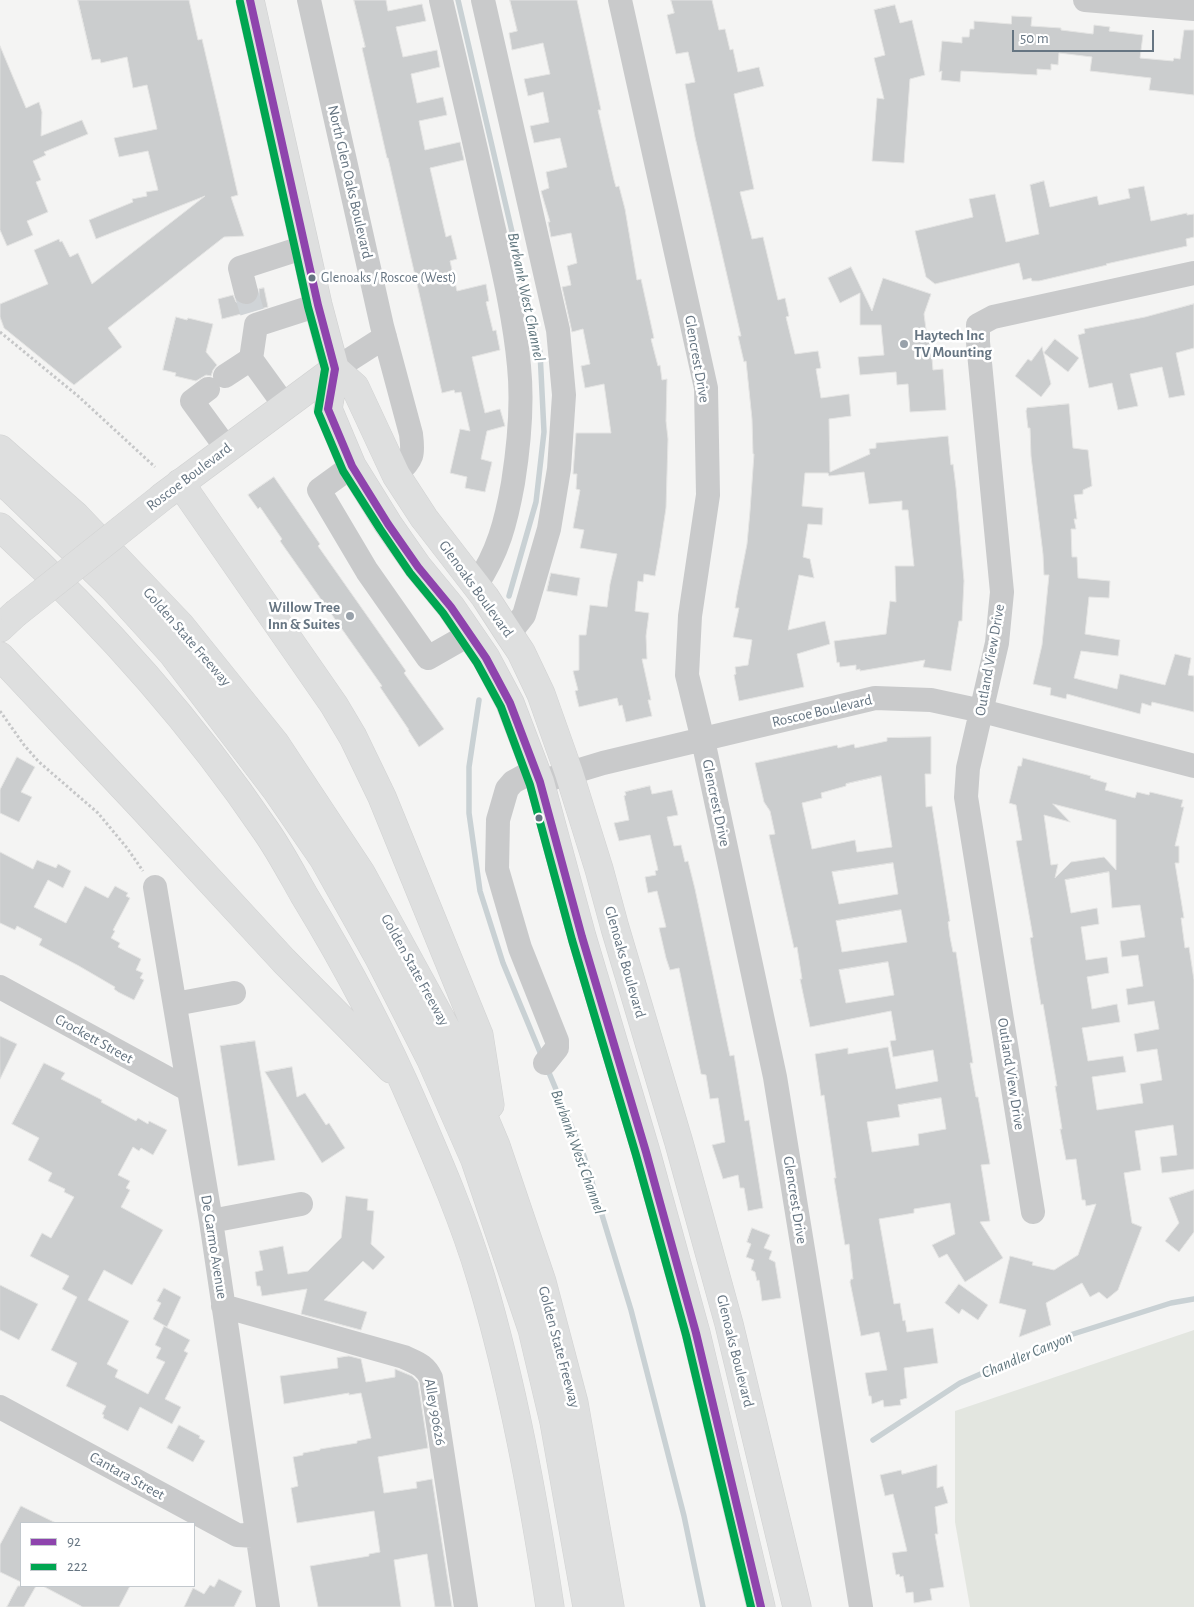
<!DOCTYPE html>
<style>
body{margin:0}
#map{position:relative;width:1194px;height:1607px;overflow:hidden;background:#f4f4f3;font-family:"Alegreya Sans",sans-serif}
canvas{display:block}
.legend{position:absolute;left:20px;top:1522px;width:175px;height:65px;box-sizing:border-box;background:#fff;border:1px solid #c2c8cd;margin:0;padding:6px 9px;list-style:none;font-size:15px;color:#667582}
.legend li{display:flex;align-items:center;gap:10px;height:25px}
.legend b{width:25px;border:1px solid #c2c8cd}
.scale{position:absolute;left:1012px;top:30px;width:142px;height:22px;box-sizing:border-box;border:2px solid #667582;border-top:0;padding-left:6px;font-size:15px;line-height:18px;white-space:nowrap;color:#667582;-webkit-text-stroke:4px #fff;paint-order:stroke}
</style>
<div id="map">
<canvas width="1194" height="1607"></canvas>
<ul class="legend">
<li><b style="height:6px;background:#8e44ad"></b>92</li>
<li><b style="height:6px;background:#00a651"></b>222</li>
</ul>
<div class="scale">50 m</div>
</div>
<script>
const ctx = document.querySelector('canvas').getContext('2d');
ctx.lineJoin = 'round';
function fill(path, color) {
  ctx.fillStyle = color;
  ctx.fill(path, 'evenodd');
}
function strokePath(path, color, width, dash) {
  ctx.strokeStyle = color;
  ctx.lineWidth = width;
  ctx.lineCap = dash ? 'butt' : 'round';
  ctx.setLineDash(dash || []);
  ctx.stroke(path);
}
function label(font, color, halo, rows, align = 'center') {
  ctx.font = font + ' "Alegreya Sans",sans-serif';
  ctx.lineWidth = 5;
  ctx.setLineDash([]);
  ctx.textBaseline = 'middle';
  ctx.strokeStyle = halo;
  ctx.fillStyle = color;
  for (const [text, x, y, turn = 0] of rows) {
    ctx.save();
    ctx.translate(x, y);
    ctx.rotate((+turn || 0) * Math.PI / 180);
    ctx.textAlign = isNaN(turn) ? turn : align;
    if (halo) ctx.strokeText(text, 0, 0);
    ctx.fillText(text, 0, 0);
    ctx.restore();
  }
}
fill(new Path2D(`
 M1194 1330V1607H970L955 1522V1411Z`), '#e3e6e0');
strokePath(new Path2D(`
 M458 0 540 352 544 432 536 502 509 596
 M479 700 469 767V813L480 891 503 963 542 1057
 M547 1068 584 1156 631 1310 684 1516 703 1607
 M873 1440 960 1383 1070 1335 1171 1303 1194 1299`), '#c9d1d4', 5.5);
const building = new Path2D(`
 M78 0H189L198 40 202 39 220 116 238 195 231 197 244 236 224 237 108 328 122 347 74 385 4 328 0 317V304L48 284 34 250 59 239 60 242 62 241 70 257 78 253 92 284 205 196 96 239 89 220 133 202 132 199 147 196 146 192 158 190 148 151 119 157 114 138 157 129 147 85 133 88 127 57 101 63 100 59 92 60Z
 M354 0H386L388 11 422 4 426 21 396 27 403 57 437 50 440 67 411 74 417 103 443 97 447 115 419 121 425 150 460 142 464 160 430 168 446 237 451 235 457 259 450 261 457 291 486 284 489 301 486 302 493 331 496 330 500 350 472 357 485 413 500 409 505 426 487 431 481 459 492 462 485 492 465 488 467 477 450 473 460 429 470 431 461 392 455 393 454 390 442 393 388 158H387L362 48 365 47Z
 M510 0H577L601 110H598L614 180 616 187 619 186 625 209 637 280 641 279 654 338 651 339 658 366 660 365 662 380 667 379 666 421 668 439 666 508 660 548 655 576 644 574 643 582 638 581 635 611 649 613 646 636 647 659H642L651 700H648L652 716 626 722 622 705 619 706 617 698 579 707 575 691 578 690 573 671 579 670V635H586L590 605 607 607 610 584 617 554 580 548 584 530 573 528 580 490 576 489 577 474H573L576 433H611L604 384 585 388 581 366 590 364 583 329 572 332 562 287 571 285 567 266 577 263 571 233 551 237 548 222H550L541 191 549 188 546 172 567 167 560 138 534 143 530 126 549 122 543 92 528 96 524 79 550 74 543 43 512 50 509 33 517 31Z
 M671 0H712L719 30 725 29 730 50 733 49 738 72 759 67 764 86 734 94 754 189 740 192 752 239 763 237 778 300 785 298 789 316 786 317 795 354 818 351 821 368 816 369 821 398 849 394 851 416 829 419 830 472 870 454 869 449 876 448V443L948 436 951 465 953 464 956 488 964 581 962 621H959L951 671 923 667 925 660 860 671V669L856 670V665L840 667 839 662 837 663 834 641 886 634 890 601 896 602 895 566H914L908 510H902V501L869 504 864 472 829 476 828 473H805L802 506 823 508 822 525 808 524 803 557 810 559 814 578 799 575 788 630 825 621 830 644 797 654 804 687 739 701 734 675 736 674 735 667 748 665 752 640 733 637 739 608H735L737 595 747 544 750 511 754 454H753L752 419 746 361 744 362 738 336H741L695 137 685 84 695 82 688 52 676 54 667 15 674 13Z
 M895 5 900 23 912 20 925 75 910 79 904 163 872 161 877 98 884 99 874 58 885 55 874 10Z
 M1012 16 1032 17 1031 26 1061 28V30L1093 34 1094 25 1110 27 1109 31 1143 35 1140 58 1173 61 1174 58 1180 59 1184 30H1194V95L1149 90 1151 78 1090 71 1092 57 1059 53 1058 65 1051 64V70L1037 69V75L961 71 960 82 941 80 942 71 939 72 942 41 962 43V37H969L970 29H974V21L1011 24Z
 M0 46 26 108 39 102 42 112 41 136 82 120 88 134 44 152 46 155 33 161 41 180 36 182 48 212 27 221 33 235 7 246 0 230Z
 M1044 181 1050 207 1097 196 1099 205 1130 198 1128 189 1144 186 1151 221 1187 213V215L1194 214V237L1186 239 1187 246 1106 264 1107 265 1039 281H1032L1031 278 1023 280 1019 263 935 284 926 277 915 231 973 217 969 199 995 194 1006 242 1039 234 1030 185Z
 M851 267 872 311 883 278 931 294 924 314 927 337 930 336 933 370 943 369 946 410 910 412 908 384 897 385 896 372 860 375 858 357 884 355 881 325H860V293L840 303 828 278Z
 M264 288 268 307 222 319 218 299 233 295 236 302 242 305H249L256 302 259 296V289Z
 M1194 304V348L1176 353 1185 395 1169 398 1162 367 1130 374 1138 406 1118 410 1112 383 1089 388 1078 335 1085 333 1084 329 1145 317Z
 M176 317 187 320 188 318 213 324 206 352 217 365 213 370 211 376 206 375 196 381 175 376 176 373 163 370Z
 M1055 339 1079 358 1068 372 1044 353Z
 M1042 347 1051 384 1041 397 1015 376 1028 359 1031 361Z
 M1069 404 1073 448 1088 450 1092 486 1083 490V494L1074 495 1077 519H1074L1076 529H1071L1072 557H1077L1078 578 1110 581 1109 598 1089 597 1085 634 1120 640 1118 656 1081 651 1074 678 1117 689 1120 674 1165 685 1175 654 1191 658 1188 675 1194 676V712L1152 702 1151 706 1142 703 1140 714 1067 694 1066 699 1050 695 1051 688 1033 684 1042 645 1049 575H1044L1043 554 1031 456 1030 428H1028L1026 411 1027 408Z
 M274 477 320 544 318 546 406 671 404 673 444 729 419 747 408 730H409L380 687 382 686 280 541 282 539 260 507 258 509 248 495Z
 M551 573 580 578 577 596 547 591Z
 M931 737V774H925L926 807 932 806 950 921 948 922 950 937 953 952H956L973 1063H970L976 1097H978L990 1164 981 1165 990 1221 980 1222 1003 1258 965 1282 947 1254 939 1258 932 1245 955 1234 950 1203 914 1209V1213L879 1219 894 1304 900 1303 903 1321 905 1320 907 1332 933 1328 938 1363 904 1368 907 1398 900 1400 901 1405 884 1407 883 1400 872 1404 871 1396H869L865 1373 887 1370 879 1332 861 1336 850 1282 851 1279H853L849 1244 845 1245 834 1178H836L824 1095 821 1096 815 1054 848 1048V1054L888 1047 896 1089 938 1081 933 1050 893 1057 890 1041 896 1040 891 1011 810 1027 800 979H802L797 947 794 948 769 835 775 834 770 811 764 802 755 763 837 745 838 748 854 744 855 748 887 741V738ZM881 776 892 847 857 852 855 840 812 849 802 803 822 798 821 793 846 786V784ZM893 863 898 894 839 904 832 872ZM901 910 907 942 842 952 836 921ZM888 962 894 995 846 1003 839 970ZM941 1098 946 1129 918 1134 919 1145 872 1152 867 1122 900 1117 898 1105Z
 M17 757 35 767 21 792 32 797 19 822 0 813V790Z
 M1023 758 1091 776 1090 778 1107 783 1105 790 1135 798 1137 792 1149 795 1150 792 1183 800 1181 807H1184L1175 846H1179V863H1175L1184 918H1181L1185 948 1189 947 1194 980V1169L1162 1173 1160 1157 1177 1155 1173 1125 1135 1131 1141 1170 1124 1173 1132 1223 1142 1227 1118 1290 1107 1299 1099 1292 1090 1297 1082 1283 1046 1303 1051 1325 1019 1337 1026 1310 999 1303 1010 1256 1033 1262 1032 1265 1054 1270 1078 1255 1096 1204 1086 1206 1085 1200H1082L1076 1159 1066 1160 1060 1129H1062L1055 1086H1057L1043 1004 1041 1005 1034 964 1030 938 1033 937 1016 841 1022 840 1016 805 1009 803 1018 766H1021ZM1053 804 1116 820V870L1104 857 1071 862 1055 878 1058 864 1051 865 1044 815 1070 822ZM1109 872 1112 908 1140 905 1145 937 1120 941 1122 957 1138 955 1143 986 1126 989 1128 1005 1154 1001 1159 1029 1134 1034 1137 1052 1157 1049 1162 1080 1140 1084 1143 1103 1097 1110 1092 1077 1126 1072 1123 1056 1088 1061 1082 1028 1120 1022 1117 1004 1092 1009 1087 977 1109 973 1107 957 1086 960 1081 927 1099 924 1097 908 1071 913 1065 880Z
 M650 786 652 794 672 790 678 815 667 817 674 846 681 845 685 862 688 861 695 889 730 1056 734 1055 745 1121 749 1120 763 1208 748 1211 744 1188H740L738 1175 723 1179 712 1145 725 1142 718 1098 710 1099 706 1075 701 1074 679 968 670 970 666 958 659 928 666 927 657 891 648 893 645 877 656 875 655 871 658 870 650 835 619 841 614 823 629 820 624 796 626 795 625 792Z
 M0 852 33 869 37 860 56 868 58 864 71 871 63 888 48 880 34 907 66 923 85 886 108 898 115 886 128 893 126 896 130 898 113 930 115 931 111 938 120 943 118 947 141 959 136 970 143 973 140 978 144 980 134 1000 118 992 114 989 115 987 79 966 39 945 42 939 17 926 15 930 0 923Z
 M0 1036 17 1044 0 1079Z
 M255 1041 275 1160 238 1166 220 1046Z
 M44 1063 65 1073 61 1079 102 1100 101 1102 136 1121 138 1118 148 1124 149 1121 167 1130 153 1155 141 1148 139 1151 133 1147 118 1175 130 1181 126 1188 130 1190 121 1207 163 1230 132 1285 104 1270 88 1300 129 1321 107 1364 118 1370 115 1377 148 1394 165 1362 156 1358 161 1348 155 1345 164 1326 190 1340 184 1351 188 1353 165 1399 181 1407 172 1424 140 1407 128 1431 103 1418 104 1415 102 1414 106 1406 66 1386 77 1363 51 1350 77 1297 62 1289 69 1276 30 1256 42 1233 51 1238 74 1197 64 1192 65 1189 48 1181 52 1173 28 1160 39 1138 12 1124Z
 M292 1067 297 1097 305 1093 326 1125 329 1123 345 1148 322 1163 265 1072Z
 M1194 1190V1232L1179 1252 1165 1241 1179 1223 1169 1198Z
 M346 1196 368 1199 367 1210 374 1211 371 1244 385 1257 373 1270 363 1261 324 1300 367 1312 361 1330 301 1314 307 1289 262 1296 260 1286H257L255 1272 263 1270 259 1251 283 1246 288 1274 308 1271 341 1238Z
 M752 1228 770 1235 764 1248 772 1251 769 1259 775 1262 781 1298 762 1301 759 1280 757 1281 755 1272 751 1270 754 1260 746 1257 751 1244 747 1242Z
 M959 1284 988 1305 978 1320 962 1309 959 1314 945 1303Z
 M0 1285 38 1304 19 1340 0 1330Z
 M164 1288 181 1297 167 1327 153 1319 161 1303 157 1301Z
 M349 1356 361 1359 366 1382 395 1377V1369L412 1376 418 1382 428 1448 378 1457 384 1493 417 1488 416 1482 432 1479 452 1607H435L427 1554 394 1560 401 1607H318L310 1566 369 1556V1554L380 1552 374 1511 297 1523 291 1488 298 1486 293 1457 303 1455V1453L320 1450V1449L357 1443V1441L371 1438 361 1393 349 1395V1393L284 1404 280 1376 338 1368 337 1358Z
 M179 1425 200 1436 199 1438 205 1441 193 1462 167 1448Z
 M937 1465V1488L943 1486 948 1503 935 1507 938 1534H935L944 1587 930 1589 932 1600 914 1603 913 1592 906 1593 903 1576 900 1577 899 1574 896 1575 892 1553 907 1551 893 1494 885 1496 880 1475 901 1470 902 1474Z
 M21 1506 56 1523H21V1582L0 1572V1545Z
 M219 1579 242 1591 234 1607H184L193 1588 204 1594 210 1585 214 1587Z
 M18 1586H36L24 1607H7Z
 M43 1586H130L119 1607H83Z`);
fill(building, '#cbcdce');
strokePath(building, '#e4e4e3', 1);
strokePath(new Path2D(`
 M246 292 252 312`), '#d0d4d7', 24, [24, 12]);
const major = new Path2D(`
 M250 0 318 305 335 369 328 409 352 466 388 524 418 567 451 607 486 658 510 703 540 782 582 937 646 1152 696 1333 761 1607
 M335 369 355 387 396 475 424 518 485 597 509 634 521 652 541 694 569 773 599 869 615 928 679 1143 729 1324 797 1607
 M162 497 335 369
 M0 628 15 614`);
const highway = new Path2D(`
 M0 449 76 516 181 626 275 743 361 873 448 1032 496 1146 542 1282 574 1403 610 1607
 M0 480 13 491 113 588 172 653 277 791 323 858 379 958 431 1060 475 1160 532 1329 554 1422 587 1607
 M180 483 334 705 353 737 382 797 479 1035 490 1105
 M0 527C99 618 190 719 266 831 280 851 292 874 304 895 346 964 384 1035 416 1110 440 1165 464 1221 481 1278 513 1386 533 1496 550 1607
 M0 656 141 806 284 961 391 1069`);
strokePath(major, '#d0d1d1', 29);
strokePath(highway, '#d1d2d2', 29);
strokePath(new Path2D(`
 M0 332 78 396 155 467
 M0 711 24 745 39 762 98 813 127 848 143 871`), '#c6c7c8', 3, [2.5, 2.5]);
strokePath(new Path2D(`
 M309 0 382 326 411 434C414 458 412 458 396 475
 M441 0C457 68 473 135 488 203 500 257 514 311 519 366 523 405 519 445 513 483 506 522 498 553 476 585
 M483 0 558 330 564 395 559 469 549 529 524 615 509 634
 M620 0 706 388 708 495 690 616 687 675 703 740 775 1077 861 1607
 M1085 0 1194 9
 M246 292 240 268 305 247
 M251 359 256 325 318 305
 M335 369 385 337
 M225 376 251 359 285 406
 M208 389 192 401 227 449
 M352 466 319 490 367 571 428 658 470 634
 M535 770 513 782 507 789 498 820 497 869 520 948 557 1041V1048L545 1063
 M540 782 603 763 875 698 931 700 982 711 1194 766
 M155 887 211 1221 268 1607
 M0 987 189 1090
 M175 1004 234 993
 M1033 1212 966 797 968 768 997 643 1002 592 978 342V325L993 317 1194 273
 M211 1221 301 1204
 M223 1306 404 1357C417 1363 425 1365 431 1378L466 1607
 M0 1407 237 1535 257 1536`), '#c9cacb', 24);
strokePath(major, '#dedfdf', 28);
strokePath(highway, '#dedfdf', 28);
const majorBridge = new Path2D(`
 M15 614 161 498`);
strokePath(majorBridge, '#d0d1d1', 29, []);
strokePath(majorBridge, '#dedfdf', 28);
strokePath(new Path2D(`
 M250 0 318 305 335 369 328 409 352 466 388 524 418 567 451 607 486 658 510 703 540 782 582 937 646 1152 696 1333 761 1607`), '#8e44ad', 8);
strokePath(new Path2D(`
 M240 2 308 307 325 369 318 412 343 471 380 529 410 573 443 613 477 663 501 707 530 785 572 940 636 1155 686 1335 751 1607`), '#00a651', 8);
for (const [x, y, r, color] of [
 [312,278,4.5,"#667582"],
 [904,344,5,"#98a1aa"],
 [350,616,5,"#98a1aa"],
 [539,818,4.5,"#667582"]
]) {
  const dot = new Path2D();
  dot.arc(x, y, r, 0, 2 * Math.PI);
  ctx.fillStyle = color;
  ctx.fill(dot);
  strokePath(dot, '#fff', 2);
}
label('14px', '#667582', '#fff', [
 ["Glenoaks / Roscoe (West)",321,278]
], 'left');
label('15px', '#667582', '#fff', [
 ["North Glen Oaks Boulevard",350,182,77],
 ["Glencrest Drive",697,359,80],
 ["Roscoe Boulevard",189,477,-37],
 ["Glenoaks Boulevard",476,589,54],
 ["Golden State Freeway",187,637,49],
 ["Outland View Drive",990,660,-80],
 ["Roscoe Boulevard",822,711,-13],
 ["Glencrest Drive",716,803,78],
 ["Glenoaks Boulevard",625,962,74],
 ["Golden State Freeway",415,970,61],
 ["Crockett Street",94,1039,29],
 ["Outland View Drive",1011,1074,81],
 ["Glencrest Drive",795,1200,81],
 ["De Garmo Avenue",214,1247,81],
 ["Golden State Freeway",559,1347,75],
 ["Glenoaks Boulevard",735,1351,76],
 ["Alley 90626",435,1412,80],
 ["Cantara Street",127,1476,29]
]);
label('bold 15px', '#667582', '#fff', [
 ["Haytech Inc",914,335],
 ["TV Mounting",914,352],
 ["Willow Tree",340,607,"right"],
 ["Inn & Suites",340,624,"right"]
], 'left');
label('italic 16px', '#61777f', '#fff', [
 ["Burbank West Channel",526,297,78],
 ["Burbank West Channel",578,1152,70],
 ["Chandler Canyon",1027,1355,-23]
]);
</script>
